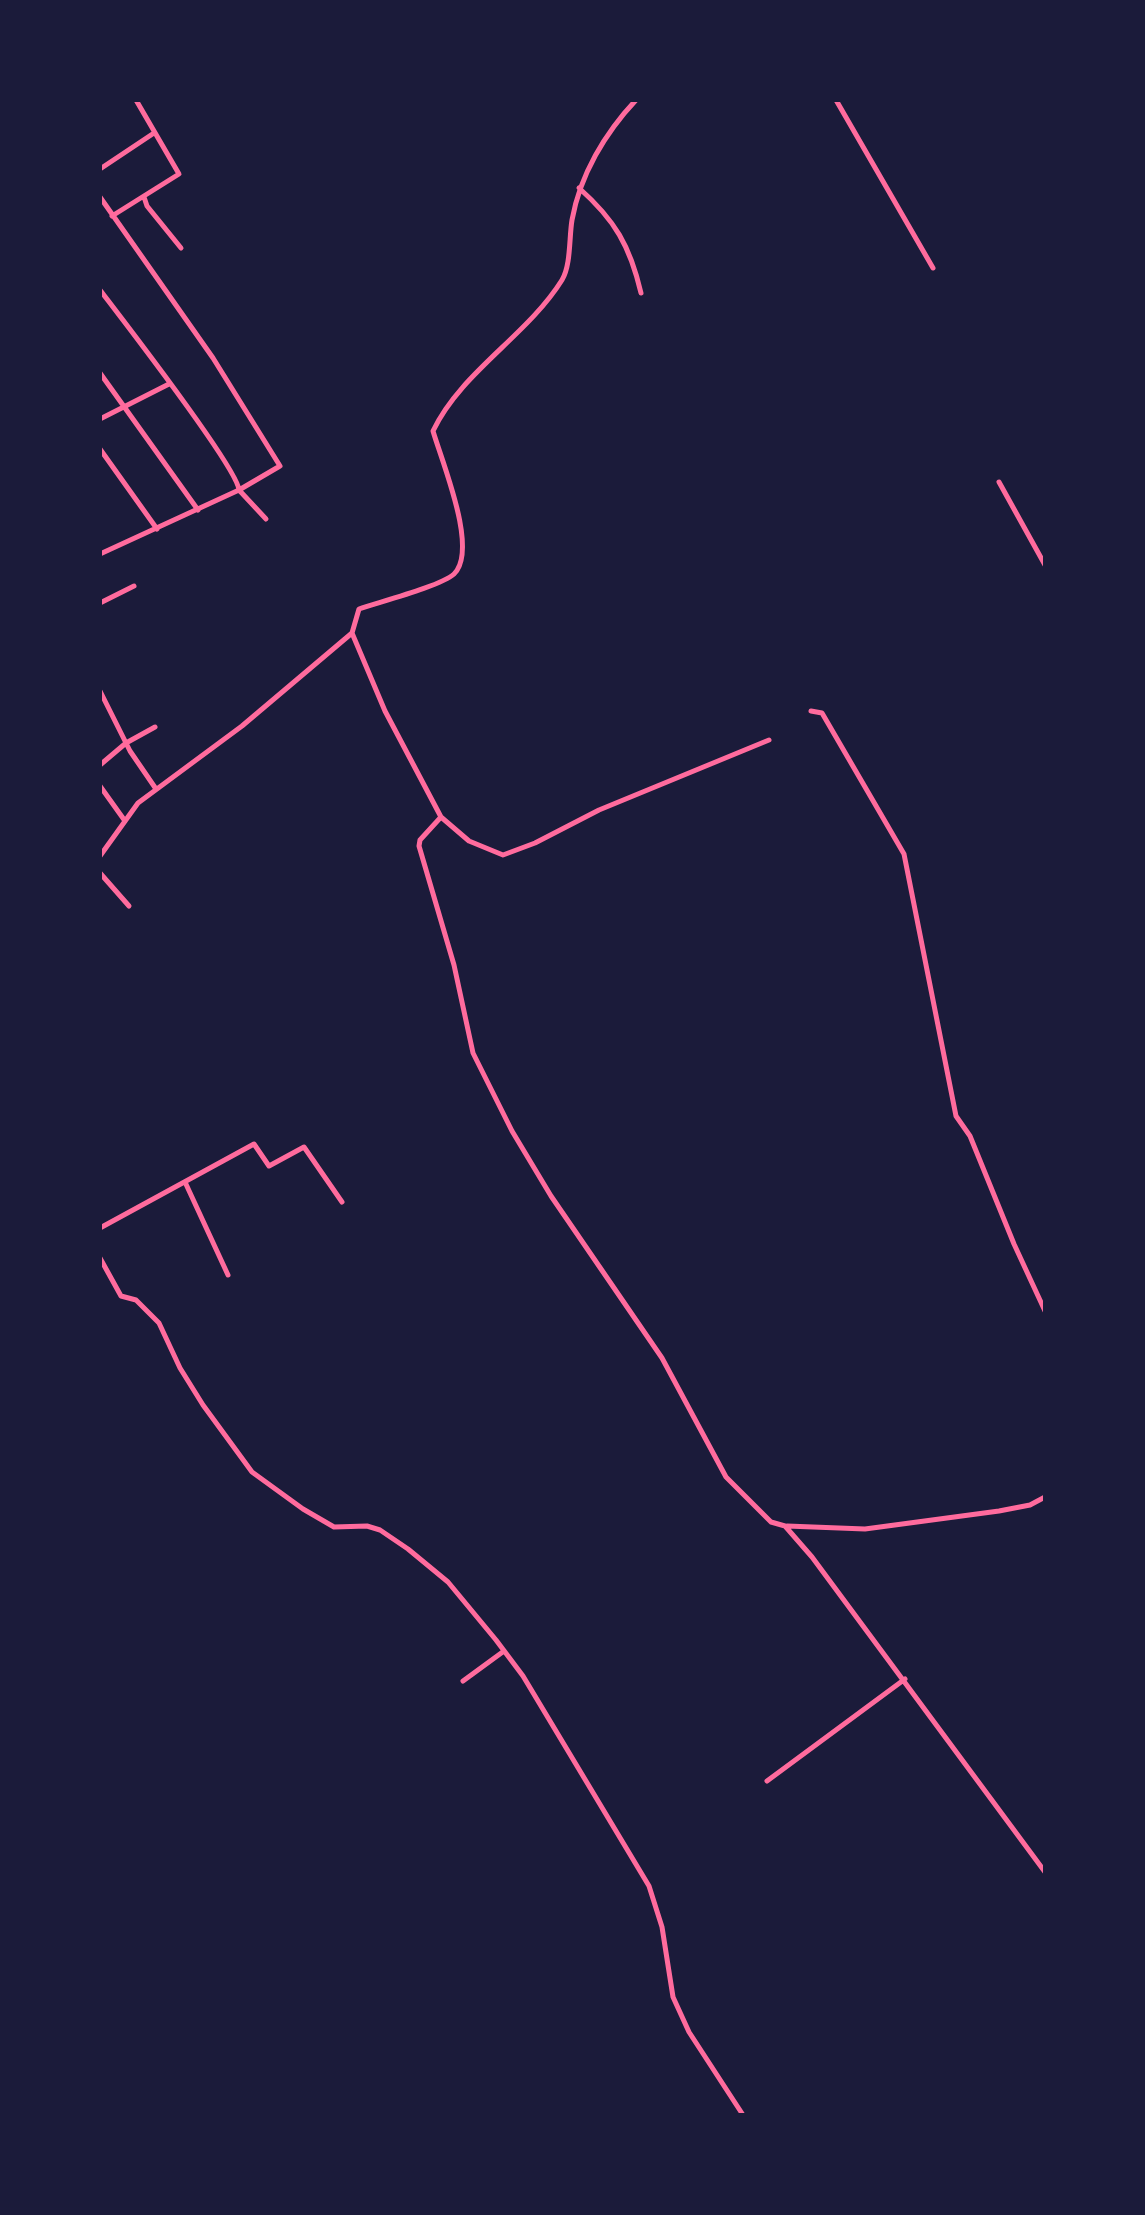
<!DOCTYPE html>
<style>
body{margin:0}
#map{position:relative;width:1145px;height:2215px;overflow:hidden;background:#1b1b3a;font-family:Manrope,sans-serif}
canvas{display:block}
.frame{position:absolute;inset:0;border:102px solid #1b1b3a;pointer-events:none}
</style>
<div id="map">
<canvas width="1145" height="2215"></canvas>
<div class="frame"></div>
</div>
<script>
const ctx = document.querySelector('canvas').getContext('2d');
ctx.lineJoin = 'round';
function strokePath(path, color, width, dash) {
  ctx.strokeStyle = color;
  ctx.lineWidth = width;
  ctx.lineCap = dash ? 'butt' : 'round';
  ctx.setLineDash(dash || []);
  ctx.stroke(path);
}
strokePath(new Path2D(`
 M836 100 933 268
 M100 169 154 133
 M579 188C615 220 630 246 641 293
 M100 197 213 358 280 466 239 490 100 554
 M144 197 147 206 181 248
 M112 216 179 174 136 100
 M100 290C122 319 237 467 239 490L266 519
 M100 373 198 510
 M100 419 169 384
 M100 449 157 529
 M999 482 1045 565
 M100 603 134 586
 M352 633 385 711 441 817 469 841 503 855 535 843 599 810 769 740
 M100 691 130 751 156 789
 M811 711 822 713 904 854 956 1116 970 1136 1014 1244 1045 1311
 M100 765 126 743 155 727
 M100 786 125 821
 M441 817 420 840 419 846 454 965 473 1053 512 1131 551 1196 662 1358 726 1477 771 1522 785 1526 812 1557 1045 1872
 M100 856 138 803 242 726 352 633 359 609C379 602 441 586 454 574 479 550 442 462 433 431 461 372 527 336 562 280 571 265 569 238 572 220 580 175 605 133 636 100
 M100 873 129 906
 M185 1182 228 1275
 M100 1228 254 1144 269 1166 304 1147 342 1202
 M100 1258 121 1296 136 1300 159 1323 180 1368 203 1405 252 1472 303 1509 334 1527 367 1526 380 1530 408 1549 448 1582 496 1640 523 1676 649 1886 662 1927 673 1997 689 2032 743 2115
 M787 1526 865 1529 999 1511 1030 1505 1045 1497
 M463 1681 504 1651
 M767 1781 905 1679`), '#ff6b9d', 5);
</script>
